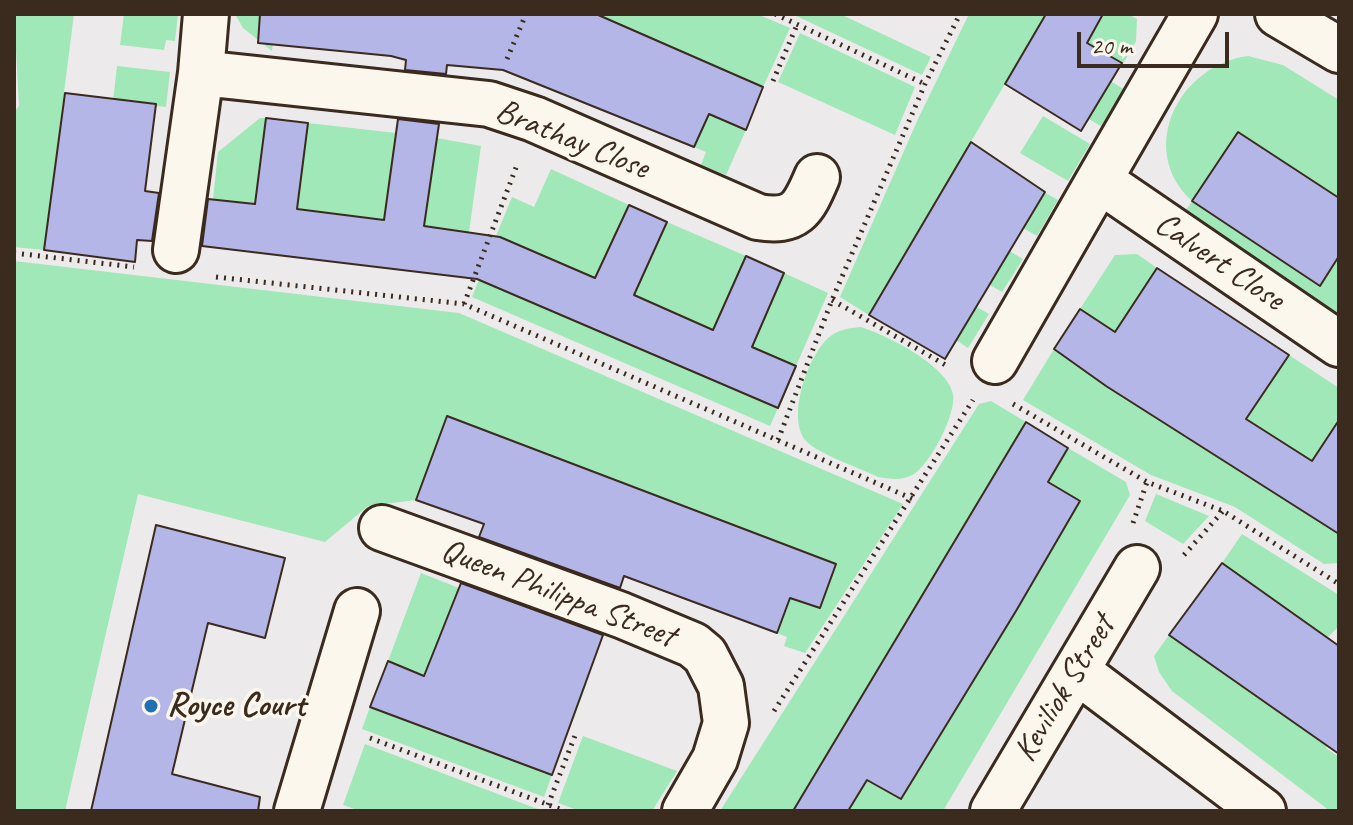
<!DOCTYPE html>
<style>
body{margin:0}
#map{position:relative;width:1353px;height:825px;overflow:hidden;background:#edeaeb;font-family:Caveat,sans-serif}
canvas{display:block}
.frame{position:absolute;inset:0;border:16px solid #3b2a1e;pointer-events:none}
.scale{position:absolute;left:1077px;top:32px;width:152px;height:36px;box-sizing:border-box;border:4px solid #3b2a1e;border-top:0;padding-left:10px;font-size:24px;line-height:28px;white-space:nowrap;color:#3b2a1e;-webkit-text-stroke:6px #fbf7ec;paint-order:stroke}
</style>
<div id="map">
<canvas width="1353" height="825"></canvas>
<div class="frame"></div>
<div class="scale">20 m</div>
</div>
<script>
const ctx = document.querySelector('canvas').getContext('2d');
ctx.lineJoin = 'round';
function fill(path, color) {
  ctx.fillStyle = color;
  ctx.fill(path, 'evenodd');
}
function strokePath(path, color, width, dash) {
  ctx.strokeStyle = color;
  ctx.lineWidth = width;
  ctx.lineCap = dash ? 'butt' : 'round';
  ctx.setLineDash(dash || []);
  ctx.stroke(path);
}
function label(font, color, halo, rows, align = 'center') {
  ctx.font = font + ' Caveat,sans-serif';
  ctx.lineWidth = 7;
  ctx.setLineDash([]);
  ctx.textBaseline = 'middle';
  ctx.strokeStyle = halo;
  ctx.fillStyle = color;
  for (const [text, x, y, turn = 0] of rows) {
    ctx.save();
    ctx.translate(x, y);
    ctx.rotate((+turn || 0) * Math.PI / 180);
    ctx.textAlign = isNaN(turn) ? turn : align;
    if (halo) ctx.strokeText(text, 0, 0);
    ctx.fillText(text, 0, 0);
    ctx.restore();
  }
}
fill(new Path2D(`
 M14 14H74L44 250 14 247V112L19 106Z
 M124 14H178L175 41 166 40 164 50 120 45Z
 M235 14H276L272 51 243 28Z
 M596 14H757L790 28 763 87Z
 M792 14H840L931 57 922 75Z
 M969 14H1046L869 315 840 297 918 119Z
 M1103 14H1128L1137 19 1136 41 1123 64 1087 43Z
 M800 33 915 87 895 135 778 82Z
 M1248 56 1283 65 1339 100V198L1239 132 1193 200 1319 244 1300 273 1320 285 1339 256V316L1184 213 1192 201C1136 149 1179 65 1248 56Z
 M1076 60 1125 90 1102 127 1054 97Z
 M117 66 170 72 166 107 156 106 155 115 112 110Z
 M709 114 746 130 726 175 701 165 706 152 694 147Z
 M1043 116 1090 144 1068 181 1020 153Z
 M260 118H266L261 158 308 123 396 133 390 173 431 179 437 138 481 146 469 232 213 199 218 152Z
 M551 169 629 205 612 241 650 259 667 222 746 256 730 292 768 309 784 273 828 293 796 366 496 236 512 197 534 207Z
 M1009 172 1058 200 1037 236 988 208Z
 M974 230 1023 259 1002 292 954 264Z
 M1137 254 1157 268 1135 301 1168 323 1191 290 1253 331 1231 366 1266 389 1289 355 1339 388V479L1080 309 1115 255Z
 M14 261 459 313 903 504 805 653 784 646 787 637 777 633 790 598 820 608 836 564 448 416 416 500 368 506 325 542 138 494 65 811H14Z
 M479 280 778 408 770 426 472 297Z
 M941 286 989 314 968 348 956 340Z
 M861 327C888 336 947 365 953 394 957 413 930 464 914 474 903 481 890 479 878 477 860 468 818 454 806 441 786 417 808 358 827 339 836 330 849 328 861 327Z
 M1054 349 1339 534V563L1324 564 1235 507 1151 475 1023 400Z
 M991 401 1026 422 793 811H720L979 404Z
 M1068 448 1126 482 1130 495 943 811H848L867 780 902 799 981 669 947 648 1067 523 1080 501 1048 482Z
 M1156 494 1209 516 1183 544 1145 521Z
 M1242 534 1339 595V626L1326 639 1222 563Z
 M421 573 459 588 443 629 587 683 569 731 388 661Z
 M1169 635 1243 640 1220 671 1238 684 1262 653 1339 730 1326 748 1339 757V811H1330L1172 691 1159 672 1154 656Z
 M370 707 552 775 544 797 362 729Z
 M583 736 677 771 652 811H580L558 803Z
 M365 744 543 811H360L343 805Z`), '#a0e8b7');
const building = new Path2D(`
 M260 14H596L763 87 746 130 709 114 694 147 503 70 447 65 446 74 405 70 406 60 391 56 258 43Z
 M1046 14H1103L1087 43 1122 63 1081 131 1005 84Z
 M65 93 156 104 145 191 159 193 152 241 137 240 135 262 44 250Z
 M266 118 308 123 297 209 384 220 398 119 439 124 424 226 500 237 595 278 629 205 667 222 634 295 713 330 746 256 784 273 752 347 796 366 778 408 477 279 202 246 208 199 255 204Z
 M1238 132 1339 198V256L1320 286 1192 201Z
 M971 142 1045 192 945 359 869 315Z
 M1157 268 1289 355 1246 419 1312 461 1339 420V534L1106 386 1054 349 1080 309 1115 332Z
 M447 416 836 564 820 608 790 598 777 633 624 576 620 588 479 537 484 524 416 500Z
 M1026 422 1068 448 1048 482 1080 501 1016 611 901 799 867 780 848 811H793Z
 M156 525 285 558 265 638 208 623 172 774 260 797 258 811H91Z
 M1222 563 1339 646V754L1169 635Z
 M461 583 603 635 552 775 370 707 388 661 424 676Z`);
fill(building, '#b3b6e7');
strokePath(building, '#3b2a1e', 2);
const minor = new Path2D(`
 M206 14 201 73 489 104 534 119 758 217C796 223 803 210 817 177
 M1195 14 1099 180 1339 344
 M1278 14 1339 50
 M176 250 201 73
 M995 361 1099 180
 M382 528 621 615 693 645 705 655 721 686 726 723 715 759 685 811
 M1077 671 1263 811
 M297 811 357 611
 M993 811 1137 568`);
strokePath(minor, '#3b2a1e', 50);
strokePath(new Path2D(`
 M775 14 925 84
 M507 59 526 14
 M773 81 797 25
 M14 253 134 267
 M216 277 464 304 913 499
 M832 300 949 367
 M464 304 517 165
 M1013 404 1147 482 1223 511 1339 584
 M778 440 832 300 925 84 960 14
 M1133 523 1147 482
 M1184 555 1223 511
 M774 711 973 400
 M370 738 565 811
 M548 805 576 733`), '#3b2a1e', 5, [2, 6]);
strokePath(minor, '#fbf7ec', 44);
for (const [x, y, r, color] of [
 [151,706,8,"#1f6fb2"]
]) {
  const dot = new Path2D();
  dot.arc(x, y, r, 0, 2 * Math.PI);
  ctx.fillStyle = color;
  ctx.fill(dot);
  strokePath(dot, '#fbf7ec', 3);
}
label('34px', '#3b2a1e', '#fbf7ec', [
 ["Brathay Close",572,140,22],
 ["Calvert Close",1219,262,34],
 ["Queen Philippa Street",558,594,21],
 ["Keviliok Street",1065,689,-59]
]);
label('bold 34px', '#3b2a1e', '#fbf7ec', [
 ["Royce Court",167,706]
], 'left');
</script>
